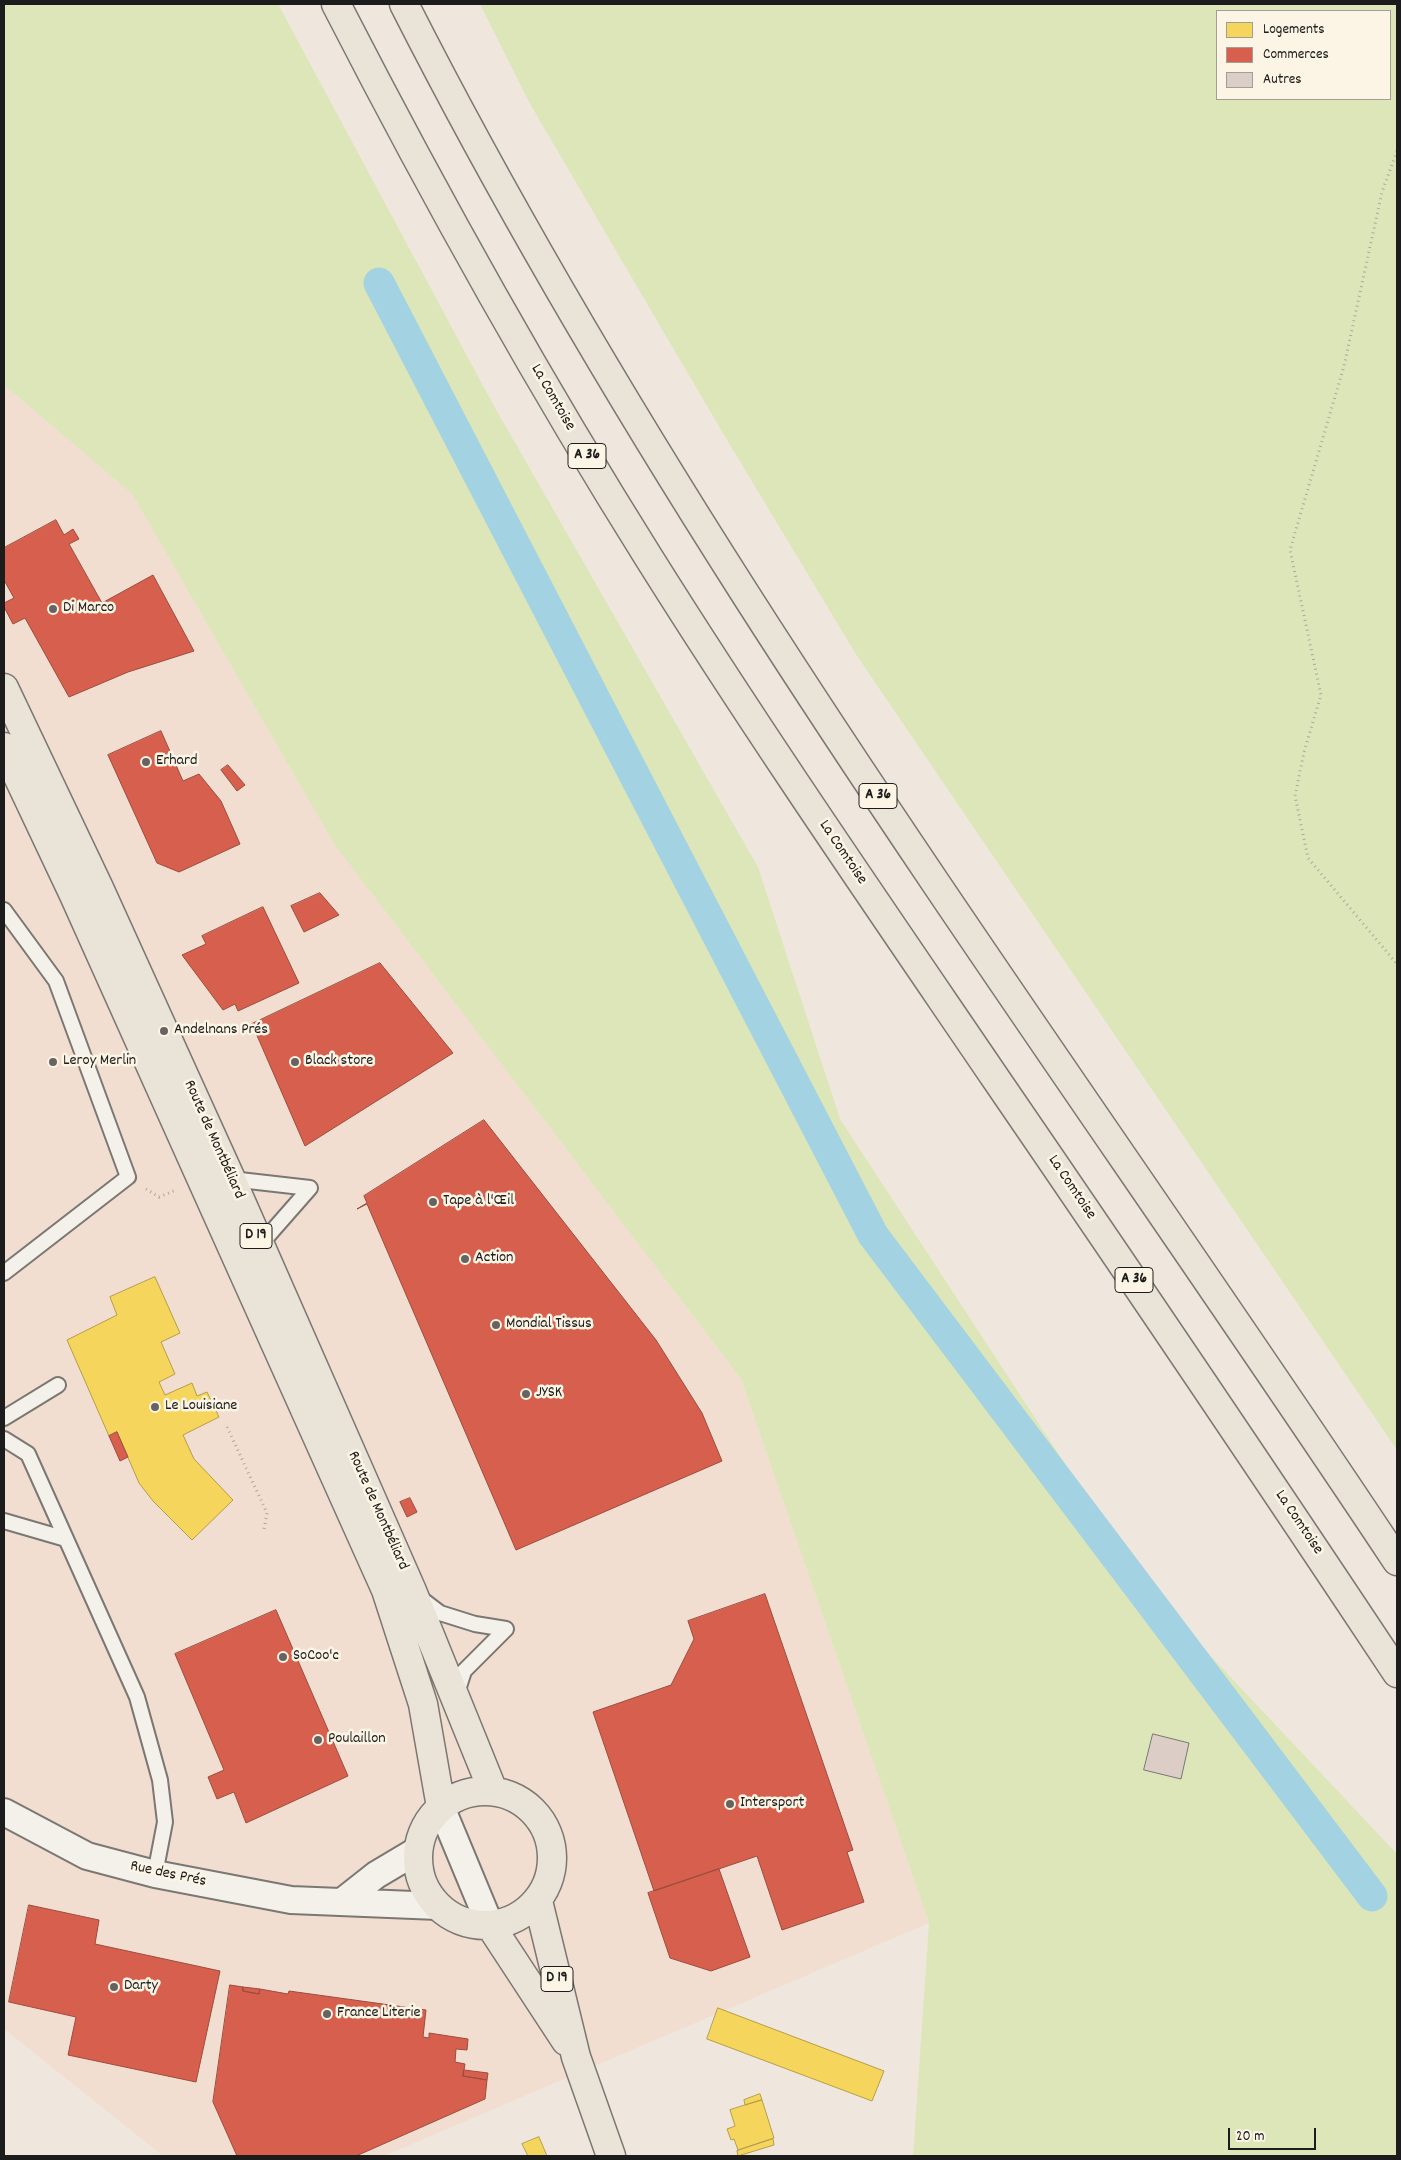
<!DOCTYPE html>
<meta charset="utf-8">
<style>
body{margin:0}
#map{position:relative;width:1401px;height:2160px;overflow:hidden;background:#efe7de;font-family:Dekko,sans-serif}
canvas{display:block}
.frame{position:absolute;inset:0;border:5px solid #1c1c1c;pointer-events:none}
.legend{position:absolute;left:1216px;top:10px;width:175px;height:90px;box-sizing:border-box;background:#fcf5e5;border:1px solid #a29e95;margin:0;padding:6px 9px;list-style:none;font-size:15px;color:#1c1c1c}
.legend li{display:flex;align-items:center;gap:10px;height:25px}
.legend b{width:25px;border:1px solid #a29e95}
.scale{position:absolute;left:1228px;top:2128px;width:88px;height:22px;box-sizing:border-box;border:2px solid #1c1c1c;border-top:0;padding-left:6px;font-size:15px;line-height:18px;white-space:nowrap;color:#1c1c1c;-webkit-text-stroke:4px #fcf5e5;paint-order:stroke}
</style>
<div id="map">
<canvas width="1401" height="2160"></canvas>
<div class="frame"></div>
<ul class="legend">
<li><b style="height:14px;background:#f6d55c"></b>Logements</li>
<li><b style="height:14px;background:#d6604d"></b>Commerces</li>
<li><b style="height:14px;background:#dccec6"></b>Autres</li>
</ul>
<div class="scale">20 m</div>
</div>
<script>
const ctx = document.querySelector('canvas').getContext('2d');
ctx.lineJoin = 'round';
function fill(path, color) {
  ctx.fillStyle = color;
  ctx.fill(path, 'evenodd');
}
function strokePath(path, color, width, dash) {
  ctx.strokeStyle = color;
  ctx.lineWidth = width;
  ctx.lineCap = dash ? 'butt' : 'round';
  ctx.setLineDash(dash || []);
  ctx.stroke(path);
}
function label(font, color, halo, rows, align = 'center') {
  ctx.font = font + ' Dekko,sans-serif';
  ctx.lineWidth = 5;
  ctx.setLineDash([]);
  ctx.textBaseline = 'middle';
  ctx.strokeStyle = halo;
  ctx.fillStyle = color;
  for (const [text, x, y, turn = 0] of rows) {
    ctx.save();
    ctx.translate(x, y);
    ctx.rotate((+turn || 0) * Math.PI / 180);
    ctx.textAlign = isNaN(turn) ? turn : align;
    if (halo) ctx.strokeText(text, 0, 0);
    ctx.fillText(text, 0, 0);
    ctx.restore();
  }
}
fill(new Path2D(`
 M4 385 132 494 334 844 741 1379 929 1923 384 2156H163L4 2029Z`), '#f1ded0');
fill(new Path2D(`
 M4 4H278L494 406 758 867 840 1119 1144 1585 1397 1854V2156H913L929 1923 741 1379 334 844 132 494 4 385Z
 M480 4H1397V1450L857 656 724 435 530 104ZM1217 11H1390V99H1217Z`), '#dde6b9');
const homes = new Path2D(`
 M155 1277 180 1333 161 1342 175 1374 159 1382 165 1395 192 1383 197 1396 207 1392 219 1417 183 1435 194 1459 233 1500 192 1540 153 1501 139 1483 117 1432 109 1436 67 1340 117 1315 110 1297Z
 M718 2008 884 2071 872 2101 707 2039Z
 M760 2094 762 2100 745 2105 744 2100Z
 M762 2100 774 2138 738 2150 734 2139 731 2140 727 2129 735 2126 730 2110Z
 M539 2137 547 2156H528L522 2144Z
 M773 2139 774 2145 738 2156 737 2151Z`);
fill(homes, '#f6d55c');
strokePath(homes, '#b59e49', 1);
const shops = new Path2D(`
 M56 520 64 535 73 529 79 539 69 544 102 603 153 575 194 651 128 672 69 697 25 618 13 624 4 607V603L14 598 4 580V548Z
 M161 731 183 781 199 774 221 801 240 844 179 872 157 863 108 755Z
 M228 765 245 785 237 791 221 770Z
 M320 893 339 915 304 932 291 906Z
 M263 907 299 983 238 1011 235 1004 223 1010 182 955 206 944 202 936Z
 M380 963 453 1053 305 1146 252 1024Z
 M484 1120 656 1340 702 1413 722 1461 516 1550 367 1204 357 1209 367 1203 364 1196Z
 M117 1432 128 1457 120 1461 109 1436Z
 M410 1498 417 1512 407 1517 400 1502Z
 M765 1594 853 1850 847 1852 864 1902 782 1930 757 1856 654 1891 593 1712 671 1685 694 1639 688 1621Z
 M276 1610 348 1776 246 1823 234 1792 217 1799 208 1777 224 1770 175 1654Z
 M719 1869 750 1957 711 1971 670 1958 648 1893Z
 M29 1905 99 1920 95 1944 220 1971 196 2082 68 2055 76 2017 9 2002Z
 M230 1985 243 1987V1991L259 1994 260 1989 288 1994 289 1991 426 2010 423 2037 429 2038V2033L468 2039 467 2050 456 2049 455 2062 465 2064 463 2076 487 2080 485 2099 356 2156H237L213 2102Z
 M243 1987 260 1989 259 1994 243 1991Z
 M464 2070 488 2073 487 2080 463 2076Z`);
fill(shops, '#d6604d');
strokePath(shops, '#9e4c3e', 1);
strokePath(new Path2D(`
 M379 283 873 1235 1372 1896`), '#a3d3e2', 31);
const building = new Path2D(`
 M1153 1734 1189 1743 1181 1779 1144 1770Z`);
fill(building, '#dccec6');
strokePath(building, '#7b7773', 1);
const service = new Path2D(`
 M4 910 56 981 128 1177 4 1273
 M231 1179 310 1188 260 1245
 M4 1418 58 1385
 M4 1439 28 1454 137 1697 160 1780 165 1822 155 1874
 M4 1521 66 1539
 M419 1597 440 1613 475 1624 506 1629
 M456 1696 464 1671 506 1629`);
const minor = new Path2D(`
 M441 1807 490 1925
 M4 1812 87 1856 155 1874 291 1900 438 1906
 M343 1901 376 1875 418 1850`);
const primary = new Path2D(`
 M4 688 99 888 231 1179 412 1591 493 1791
 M4 747 74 895 386 1590 423 1704 441 1807
 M418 1858a67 67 0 1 1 134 0a67 67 0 1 1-134 0Z
 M538 1901 576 2057 611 2156
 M490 1925 566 2041`);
const motorway = new Path2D(`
 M336 4C433 193 536 378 649 558 760 735 879 907 996 1079 1131 1276 1265 1474 1397 1673
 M404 4C683 554 1057 1048 1397 1561`);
strokePath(service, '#7b7773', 18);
strokePath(minor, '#7b7773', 30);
strokePath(primary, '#7b7773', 31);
strokePath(motorway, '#7b7773', 31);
strokePath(new Path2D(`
 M1397 151 1382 192 1344 366 1290 550 1321 695 1304 752 1295 796 1308 858 1397 964
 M146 1189 159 1197 176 1190
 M227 1427 267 1513 264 1529`), '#aaa7a3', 3, [1, 4]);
strokePath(service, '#f4f0ea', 14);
strokePath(minor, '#f4f0ea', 26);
strokePath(primary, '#eae4d8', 28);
strokePath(motorway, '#eae4d8', 28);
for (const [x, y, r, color] of [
 [53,609,5,"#666360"],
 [146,762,5,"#666360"],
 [164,1031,5,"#666360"],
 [53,1062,5,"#666360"],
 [295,1062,5,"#666360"],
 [433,1202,5,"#666360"],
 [465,1259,5,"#666360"],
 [496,1325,5,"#666360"],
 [526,1394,5,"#666360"],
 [155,1407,5,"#666360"],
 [283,1657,5,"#666360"],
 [318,1740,5,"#666360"],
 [730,1804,5,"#666360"],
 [114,1987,5,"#666360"],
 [327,2014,5,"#666360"]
]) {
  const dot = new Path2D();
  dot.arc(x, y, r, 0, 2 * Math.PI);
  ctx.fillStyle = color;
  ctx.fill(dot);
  strokePath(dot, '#fcf5e5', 2);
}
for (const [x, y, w] of [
 [587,456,38],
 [878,796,38],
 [256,1236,32],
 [1134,1280,38],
 [557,1979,32]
]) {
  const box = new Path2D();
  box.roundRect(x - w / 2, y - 12.5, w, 25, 4);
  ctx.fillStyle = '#fcf5e5';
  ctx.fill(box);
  strokePath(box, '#1c1c1c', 1);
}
label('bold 15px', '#1c1c1c', null, [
 ["A 36",587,456],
 ["A 36",878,796],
 ["D 19",256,1236],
 ["A 36",1134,1280],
 ["D 19",557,1979]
]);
label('16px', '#1c1c1c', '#fcf5e5', [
 ["La Comtoise",552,398,60],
 ["La Comtoise",842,853,56],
 ["Route de Montbéliard",213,1140,66],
 ["La Comtoise",1071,1188,56],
 ["Route de Montbéliard",377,1511,66],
 ["La Comtoise",1298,1523,56],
 ["Rue des Prés",168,1875,12]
]);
label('16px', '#1c1c1c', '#fcf5e5', [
 ["Di Marco",63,609],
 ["Erhard",156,762],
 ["Andelnans Prés",174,1031],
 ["Leroy Merlin",63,1062],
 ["Black store",305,1062],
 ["Tape à l'Œil",443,1202],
 ["Action",475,1259],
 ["Mondial Tissus",506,1325],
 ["JYSK",536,1394],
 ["Le Louisiane",165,1407],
 ["SoCoo'c",293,1657],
 ["Poulaillon",328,1740],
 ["Intersport",740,1804],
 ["Darty",124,1987],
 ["France Literie",337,2014]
], 'left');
</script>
